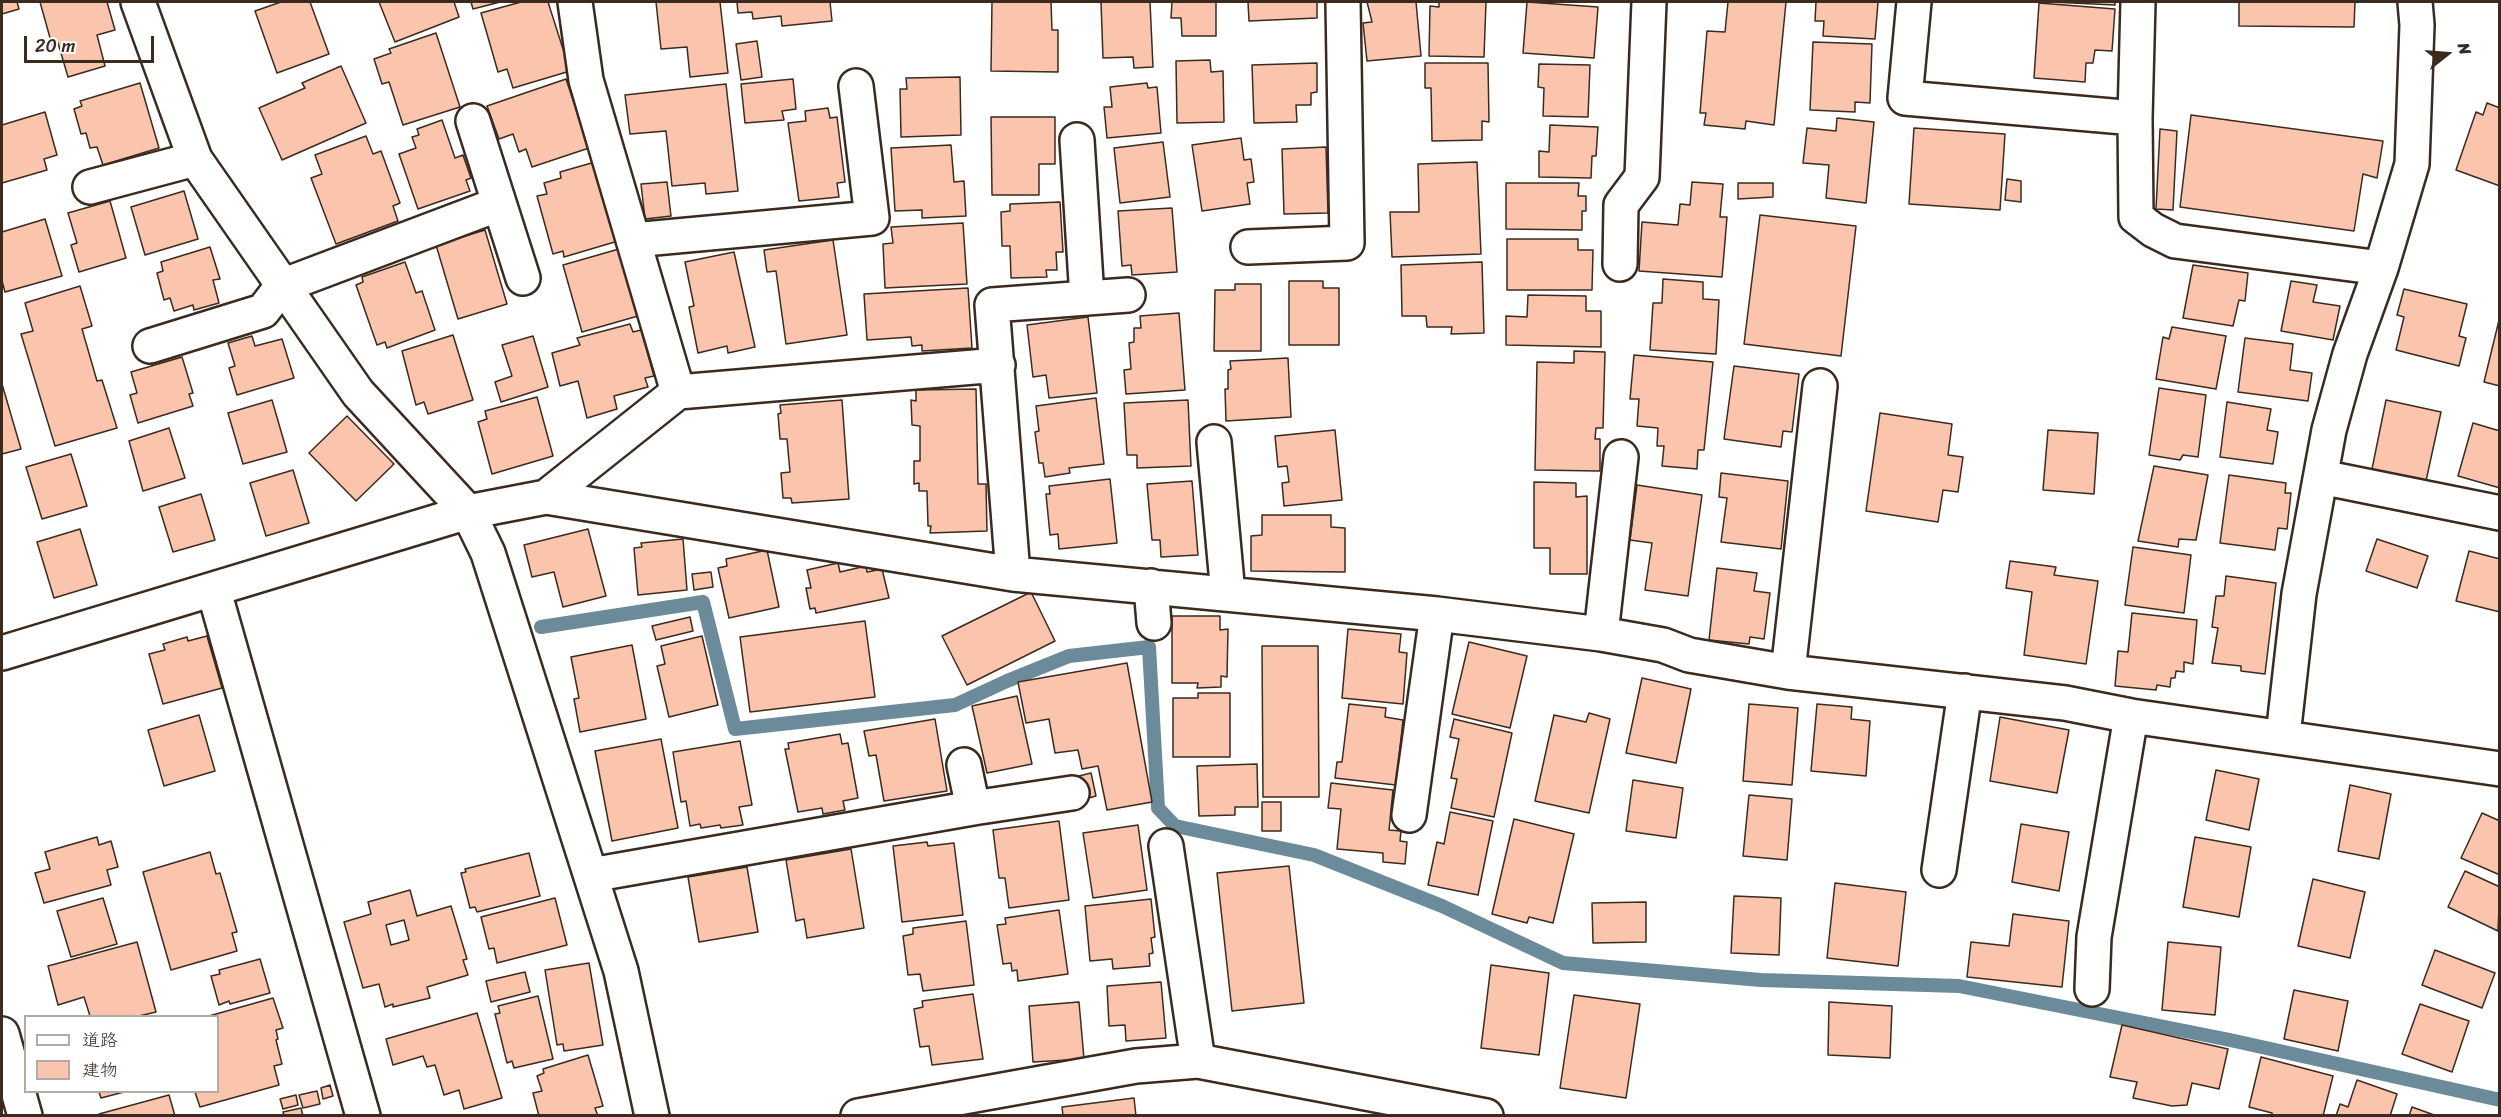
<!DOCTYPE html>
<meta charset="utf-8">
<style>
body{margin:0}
#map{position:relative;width:2501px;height:1117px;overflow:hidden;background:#fff;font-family:Sriracha,"Klee One",sans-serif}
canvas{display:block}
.frame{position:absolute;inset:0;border:3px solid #3b2a1e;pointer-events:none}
.legend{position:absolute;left:24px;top:1015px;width:195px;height:78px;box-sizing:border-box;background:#fff;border:2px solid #b1aaa5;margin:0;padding:8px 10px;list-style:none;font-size:18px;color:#3b2a1e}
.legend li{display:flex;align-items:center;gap:12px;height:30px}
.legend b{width:30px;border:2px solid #b1aaa5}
.north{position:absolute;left:2417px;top:24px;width:60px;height:60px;-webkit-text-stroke:4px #fff;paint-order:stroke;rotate:73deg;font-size:16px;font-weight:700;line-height:24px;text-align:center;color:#3b2a1e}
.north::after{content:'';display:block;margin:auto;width:21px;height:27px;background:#3b2a1e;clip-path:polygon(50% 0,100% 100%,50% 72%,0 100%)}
.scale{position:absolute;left:24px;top:36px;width:130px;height:27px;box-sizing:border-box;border:3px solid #3b2a1e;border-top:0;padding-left:8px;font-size:18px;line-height:21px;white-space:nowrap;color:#3b2a1e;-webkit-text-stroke:4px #fff;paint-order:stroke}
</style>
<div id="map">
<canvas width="2501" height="1117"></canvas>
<div class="frame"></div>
<ul class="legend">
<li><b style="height:8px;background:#fff"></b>道路</li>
<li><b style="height:16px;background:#fac5ac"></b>建物</li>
</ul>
<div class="north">N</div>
<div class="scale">20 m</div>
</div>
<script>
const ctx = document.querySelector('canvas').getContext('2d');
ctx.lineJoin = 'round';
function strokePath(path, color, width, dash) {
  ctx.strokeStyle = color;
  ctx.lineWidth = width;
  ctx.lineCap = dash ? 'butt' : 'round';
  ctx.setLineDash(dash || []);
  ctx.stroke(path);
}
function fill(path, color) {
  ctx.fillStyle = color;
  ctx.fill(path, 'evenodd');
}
strokePath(new Path2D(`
 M541 627 703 602 735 729 955 705 1007 681 1069 656 1149 647 1158 808 1175 826 1314 855 1442 906 1563 963 1761 980 1959 986 2230 1040 2500 1100`), '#6b8b9a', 14);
const building = new Path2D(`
 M2 2H17L19 9 2 14Z
 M40 2H107L115 30 97 35 105 66 68 77 58 43 52 45Z
 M281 2H310L329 54 277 73 255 11Z
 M379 2H454L459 17 395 42Z
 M471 2H500L473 9Z
 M521 2H548L570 71 513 88 507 69 498 72 481 13Z
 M656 2H720L728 73 690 77 687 47 661 49Z
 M737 2H830L832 21 782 26 781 16 753 19 752 12 738 13Z
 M992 2H1051L1052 30H1058V72L991 71Z
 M1101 2H1150L1153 67 1134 68 1133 57 1103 58Z
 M1172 2H1216V36H1182L1181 18H1171Z
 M1248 2H1317V18L1249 21Z
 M1367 2H1416L1421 56 1367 61 1363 23 1372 22Z
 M1439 2H1486L1484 57 1429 56 1430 6 1439 7Z
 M1527 2 1598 7 1594 58 1523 53Z
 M1728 2H1786L1774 125 1746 121 1745 129 1704 125 1706 113H1700L1707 31 1725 32Z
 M1816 2H1878L1875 39 1823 36 1824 21H1815Z
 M2050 2H2115V5Z
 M2239 2H2355L2354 27 2239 26Z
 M2039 3 2115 9 2112 51 2095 50 2093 63H2086L2085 82 2034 78Z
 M436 33 460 107 403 125 389 82 382 84 374 59 391 53 389 49Z
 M757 41 762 77 741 80 736 44Z
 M1813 42 1872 44 1870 103 1855 102V112L1810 110Z
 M1210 60 1211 72 1223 71 1224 122 1177 123 1176 61Z
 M1317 63V92L1311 93V105H1296L1297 122 1254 123 1252 65Z
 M1425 63H1488L1489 122 1482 121V140L1432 141 1431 88H1425Z
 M1539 64 1590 65 1588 117 1543 116 1544 88 1538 87Z
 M341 66 366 123 282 160 259 108 305 88 302 83Z
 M960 77 961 135 901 137 900 89H907L906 78Z
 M566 79 589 148 532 167 526 149 519 152 513 134 499 139 487 106Z
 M793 79 796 109 782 111 784 120 745 123 741 84Z
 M140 83 159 148 103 165 97 147 90 148 86 133 81 134 74 109 82 106 80 101Z
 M1147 83 1148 88 1157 87 1161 133 1107 138 1104 107H1112L1110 87Z
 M726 84 738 191 706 194 705 183 672 186 666 131 630 134 625 95Z
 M2487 103 2500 108V186L2456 170 2476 112 2483 115Z
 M828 108 830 118 837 117 845 182 837 183 839 197 799 201 788 123 806 121 805 111Z
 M45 112 57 155 44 159 47 170 2 183V125Z
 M2191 115 2383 141 2377 178 2363 174 2354 231 2180 207Z
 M991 117H1055V164H1039V195H992Z
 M1837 118 1874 122 1866 203 1826 198 1829 165 1803 163 1807 128 1836 131Z
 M442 120 455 158 463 155 471 178 466 180 470 191 418 209 399 154 416 148 412 137 419 135 417 129Z
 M1550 125 1598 127 1596 156H1592L1591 178 1539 177V151L1549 152Z
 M1914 128 2005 134 2000 210 1909 204Z
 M2160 129 2177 131 2173 210 2156 209Z
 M366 136 373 154 381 151 400 203 393 206 398 221 336 244 311 178 322 174 315 155Z
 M1241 138 1244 160 1251 159 1254 182 1247 183 1250 204 1202 211 1192 145Z
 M1163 142 1170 197 1120 203 1114 148Z
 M951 145 954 182 964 181 966 216 922 218V210L895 211 891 148Z
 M1326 147 1328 213 1284 214 1282 149Z
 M595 162 618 241 564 257 563 251 553 254 537 196 547 194 544 183 561 178 560 172Z
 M1477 162 1481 254 1392 257 1390 212H1419L1418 164Z
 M2007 179 2021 181V202L2005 200Z
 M667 182 671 216 645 219 641 184Z
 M1692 182 1723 184 1720 217H1727L1722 277 1639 271 1642 222 1678 225 1680 204 1690 205Z
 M1506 183H1579L1578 196H1586V211H1582V230L1506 229Z
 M1738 183H1773V197L1738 199Z
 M184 191 198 239 145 255 131 207Z
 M110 201 126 258 79 272 71 245 77 243 68 213Z
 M1060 202 1063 252H1056L1057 270H1046L1047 277 1011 278 1010 246H1002L1001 212 1010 211V204Z
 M1172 208 1177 272 1132 275 1131 265 1122 266 1118 211Z
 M1760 215 1856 226 1841 356 1744 344Z
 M45 219 62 276 5 292 2 281V232Z
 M963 223 967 284 885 288 883 244 893 243 891 227Z
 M485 230 507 304 458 319 436 245Z
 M1507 239H1578V250H1593L1592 290H1507Z
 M833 240 847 335 786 344 776 271 767 272 764 250Z
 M210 247 220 279 213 280 219 303 194 310 193 305 174 311 170 298 164 300 157 273 163 271 161 262Z
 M619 249 638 316 582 332 563 265Z
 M734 252 755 347 728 353 727 346 698 353 689 307 694 306 685 262Z
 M405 262 416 293 422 291 435 330 387 348 385 342 377 345 356 285 363 282 362 277Z
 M1482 262 1484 333 1451 334 1452 327H1427L1426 316H1402L1401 265Z
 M2193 265 2248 273 2245 301 2239 300 2233 326 2183 318Z
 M1663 279 1703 282V299L1719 300 1716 354 1650 350 1653 303H1662Z
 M1289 281H1323V288H1339V345H1289Z
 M2291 281 2317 285 2313 302 2340 306 2333 340 2281 331Z
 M1235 284H1261V351H1214L1215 290H1235Z
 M80 286 92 326 82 329 97 381 102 380 117 428 55 446 21 334 33 331 25 303Z
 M968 288 972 348 922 351V345L912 346 911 337 867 340 864 294Z
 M2404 289 2467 304 2459 336 2466 338 2459 366 2396 350 2404 317 2397 315Z
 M1528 295 1586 296V311H1601V347L1506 345V316L1527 317Z
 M1179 313 1185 390 1126 394 1124 370 1131 369 1129 343 1134 342V328H1141L1140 316Z
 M2500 316V386L2484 382Z
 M1088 317 1097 393 1049 398 1046 375 1033 377 1027 325Z
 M630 324 633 332 641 330 654 376 645 378 648 387 614 396 617 409 587 418 578 381 560 386 552 353 580 345 577 338Z
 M2172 327 2226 336 2216 389 2156 379 2163 337 2169 339Z
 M453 335 473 400 428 414 424 402 416 405 402 351Z
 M252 336 255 346 282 339 294 378 237 395 229 368 235 366 228 343Z
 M533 336 548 387 501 402 495 382 512 376 502 345Z
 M2245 338 2293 344 2290 370 2312 373 2308 401 2238 392Z
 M1574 351 1605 352 1603 428H1596L1595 439H1600V471L1535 470 1537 362 1574 363Z
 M1634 355 1713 362 1704 450H1698L1697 469 1662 466 1664 446H1657L1658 428 1637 426 1639 399H1630Z
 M182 357 193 393 189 394 193 406 138 423 130 395 137 393 131 372Z
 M1288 358 1291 417 1226 421 1225 389H1228V370L1231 369 1230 361Z
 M1734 366 1799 374 1792 432 1783 431 1781 447 1724 439Z
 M2 384 21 449 2 454Z
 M2159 388 2206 395 2198 457 2183 455 2180 460 2149 455Z
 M976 389 978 484H986L987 531 930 533 931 526H928L927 491H919V483L914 484V461H920V426L912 425 911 400 916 401V390Z
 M537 397 553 456 492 474 478 422 487 419 485 411Z
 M1096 398 1104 464 1069 468 1070 473 1045 477 1043 463H1039L1035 432 1039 431 1036 406Z
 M272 400 287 452 243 464 228 413Z
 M842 400 849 499 792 503 791 498H783L781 473 790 472 787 439H780L778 414 781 413 780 405Z
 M1188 400 1191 466 1137 468V455H1127L1124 403Z
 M2386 400 2441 412 2426 481 2372 469Z
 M2227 402 2271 409 2267 430 2278 432 2273 464 2220 457Z
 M1880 413 1952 424 1948 455 1963 457 1958 492 1943 490 1938 522 1866 511Z
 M347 416 394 464 356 501 309 453Z
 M2473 423 2500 431V488L2458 476Z
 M169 428 185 478 143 491 129 441Z
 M1335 430 1342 500 1284 506 1282 483 1289 482 1287 466 1278 467 1275 436Z
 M2048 430 2098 433 2094 494 2043 490Z
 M71 454 87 506 42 519 26 467Z
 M2154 466 2208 475 2196 540 2179 539 2178 547 2138 541Z
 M293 470 309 523 266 536 250 483Z
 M1721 473 1788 481 1781 549 1721 542 1727 498 1719 497Z
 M2229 475 2286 483 2285 493H2291L2287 529 2278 528 2275 550 2220 543Z
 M1110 479 1117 543 1059 549 1058 534 1050 535 1046 494H1050L1049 486Z
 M1192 481 1198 555 1161 557 1160 540H1152L1147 484Z
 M1534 482 1576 483V497L1587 496V574H1550V548H1534Z
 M1637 485 1702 495 1688 596 1645 590 1652 543 1630 540Z
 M201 494 215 540 173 552 159 507Z
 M1262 515H1331V527L1345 528V572L1251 571V536L1262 535Z
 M80 529 97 585 54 598 37 542Z
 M588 529 606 596 563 607 554 572 532 577 524 545Z
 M683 539 687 590 638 595 634 548 642 547 641 543Z
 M2377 539 2428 556 2417 588 2366 571Z
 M2133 547 2191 555 2184 613 2125 605Z
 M767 550 779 607 729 618 718 568 727 566 726 559Z
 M2469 551 2500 559V612L2456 601Z
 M2010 561 2056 567 2054 575 2098 581 2086 664 2024 655 2032 592 2006 588Z
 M838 563 840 572 866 566 867 572 882 569 889 598 816 613 815 608 810 609 806 588H811L807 570Z
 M1717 568 1757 573 1754 591 1770 593 1764 639 1750 637 1749 644 1709 640Z
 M711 572 713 587 694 590 692 574Z
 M2226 576 2276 583 2265 674 2241 671V666L2212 663 2218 628 2212 627 2216 596H2224Z
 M1031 592 1055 641 967 685 942 636Z
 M2132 613 2197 620 2193 664 2184 662V672L2176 671 2175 678H2171L2170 687 2157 685 2156 690 2115 686 2118 651 2128 652Z
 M1172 616H1220V630L1228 629 1227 677 1221 676V687L1197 688 1198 683H1172Z
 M690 617 693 631 656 640 652 626Z
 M865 621 875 697 750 712 740 637Z
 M1348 629 1401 634 1399 652 1407 653 1403 704 1342 698Z
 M207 636 222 688 163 704 149 654 165 650 163 644 187 637 188 641Z
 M702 636 718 705 669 717 657 666 665 664 661 646Z
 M1469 642 1527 656 1510 728 1452 714Z
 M632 645 646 719 580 732 574 699 579 698 571 657Z
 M1262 646H1318L1319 797H1263Z
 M1127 663 1152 802 1107 810 1098 766 1082 769 1078 750 1055 753 1049 719 1026 723 1018 682Z
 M1642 678 1691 689 1676 763 1626 753Z
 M1198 693H1230V757H1173V698H1198Z
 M1017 696 1032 764 987 773 972 706Z
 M1349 704 1386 708 1385 717 1403 720 1396 785 1335 778 1337 762H1342Z
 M1749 704 1798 708 1792 785 1743 781Z
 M1817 704 1852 707 1851 719 1870 721 1866 776 1811 771Z
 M1589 713 1610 719 1589 813 1535 801 1554 715 1586 722Z
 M199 715 215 771 164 786 148 730Z
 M2000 717 2069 730 2057 793 1990 781Z
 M935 719 947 791 884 801 876 755 869 756 864 731Z
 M1454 719 1512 733 1494 817 1451 808 1457 779 1451 778 1459 739 1450 737Z
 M840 734 842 744 848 743 858 798 843 801 845 810 823 814 822 808 798 812 785 749H789L788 743Z
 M661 739 678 828 612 841 595 751Z
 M740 741 752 805 739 807 743 825 721 828 720 825 701 828 700 824 690 826 686 801 681 802 673 752Z
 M1257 764 1258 807H1235V815L1199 816 1197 766Z
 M2216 770 2259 779 2249 830 2206 820Z
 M1091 773 1096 796 1081 800 1075 777Z
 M1633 780 1683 788 1676 838 1626 831Z
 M1331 783 1393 790 1389 830 1401 831 1400 841 1407 842 1405 864 1383 862V853L1337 849 1341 809 1328 808Z
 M2350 785 2391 794 2379 859 2338 851Z
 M1749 795 1792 799 1787 860 1743 856Z
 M1262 802H1281V831H1262Z
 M1450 812 1493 821 1478 895 1428 885 1437 842 1444 844Z
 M2482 813 2500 821V875L2461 858Z
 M1514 819 1574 834 1553 923 1529 917 1527 923 1492 914Z
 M1059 821 1069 900 1009 908 1005 878H999L993 830Z
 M2021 824 2069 832 2059 891 2012 882Z
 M1138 825 1147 890 1093 898 1083 833Z
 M97 837 99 845 111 841 118 867 107 870 111 885 44 903 35 873 50 869 45 852Z
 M2195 837 2251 847 2239 917 2183 907Z
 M927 842 928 846 954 843 963 915 902 922 893 846Z
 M851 849 864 928 807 938 804 919 796 921 786 860Z
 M210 852 216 874 220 873 237 932 232 933 237 951 171 970 143 872Z
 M529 853 540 896 477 912 475 907 470 908 461 873 466 872 465 869Z
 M1289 866 1304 1003 1232 1011 1217 873Z
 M747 867 758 932 699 942 688 877Z
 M2465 871 2500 887 2498 931 2448 907Z
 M2313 879 2365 892 2350 958 2298 946Z
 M1835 883 1906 892 1898 966 1827 958Z
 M410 890 417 916 451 906 467 959 463 960 468 975 427 987 430 998 393 1007V1004L385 1007 379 984 363 988 344 922 371 914 368 902ZM404 920 409 940 391 945 386 925Z
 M1734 896 1781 898 1779 955 1731 953Z
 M103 898 117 944 71 957 57 911Z
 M555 898 567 945 497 963 494 948 489 949 481 917Z
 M1151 899 1155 937 1151 938 1153 953 1149 954 1150 966 1113 969 1112 959 1090 961 1085 906Z
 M1646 902V942L1593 943 1592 903Z
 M1059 910 1068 974 1018 981 1017 970 1012 971 1011 963 1003 964 997 925 1006 924 1005 918Z
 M2013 914 2069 921 2062 987 1967 977 1971 942 2009 946Z
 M966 921 974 985 923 991 920 974 908 975 903 936 913 934V928Z
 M137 942 156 1012 139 1016H90L84 997 58 1005 48 966Z
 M2168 942 2221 947 2215 1015 2162 1010Z
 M2435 950 2495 973 2482 1008 2422 985Z
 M260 959 270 993 230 1004 229 1001 219 1005 211 976 220 974 219 970Z
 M589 963 603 1045 564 1051 563 1044 557 1045 545 970Z
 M1491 965 1549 973 1539 1055 1481 1048Z
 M525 972 530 992 491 1002 486 981Z
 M1161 982 1166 1038 1126 1041 1125 1025 1109 1026 1107 986Z
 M2294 990 2348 1001 2338 1051 2284 1039Z
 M973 994 983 1059 932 1065 929 1046 920 1047 914 1009 923 1007 922 1001Z
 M1574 995 1640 1004 1626 1098 1560 1088Z
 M538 996 553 1059 514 1068 512 1061 507 1063 495 1014 500 1013 498 1006Z
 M273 998 283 1028 276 1030 278 1039 276 1040 282 1064 274 1066 279 1085 200 1107 195 1092H218V1016H209Z
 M1079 1002 1084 1059 1033 1062 1029 1006Z
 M1829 1002 1892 1006 1890 1058 1828 1055Z
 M2420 1004 2469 1021 2452 1072 2402 1054Z
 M477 1013 502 1098 464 1109 459 1090 444 1095 435 1065 427 1067 423 1056 393 1065 386 1039Z
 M2122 1025 2228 1049 2219 1089 2192 1083 2187 1105 2172 1106 2133 1098 2137 1082 2110 1077Z
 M588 1055 603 1106 595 1108 598 1116H539L533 1093 542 1091 537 1076 544 1073 543 1069Z
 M2261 1057 2333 1076 2323 1116H2272V1113L2249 1107Z
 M2357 1080 2397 1094 2390 1116H2336L2340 1104 2348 1107Z
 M330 1085 333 1096 323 1099 321 1088Z
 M317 1091 320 1104 303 1108 299 1095Z
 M99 1092H124L101 1098Z
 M169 1095 175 1116H99V1114Z
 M296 1095 298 1105 283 1109 280 1099Z
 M1134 1098 1136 1116H1063L1062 1107Z
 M2412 1107 2437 1116H2409Z
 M301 1108 303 1116H284L283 1112Z`);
fill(building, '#fac5ac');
strokePath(building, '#3b2a1e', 1.5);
const street = new Path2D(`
 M138 2 195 159 358 393 468 512 488 553 621 971 652 1116
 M575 2 586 80 678 392
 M1914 2 1905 98 2135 118
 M2138 2 2135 118 2136 217 2153 230 2175 241 2381 268
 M473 121 523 278
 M1077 140 1087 298
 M90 187 195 159
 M633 240 872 218 856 86
 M1248 247 1347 243 1343 2
 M1620 264 1621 205 1642 177 1649 2
 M150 346 263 311 282 286 499 204
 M1214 442 1228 594
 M2321 477 2500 513
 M546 497 678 392 998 365
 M1013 574 992 305 1128 295
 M1151 586 1154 623
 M214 591 363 1116
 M1601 634 1621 457
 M2 653 468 512 546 497 1013 574 1437 614 1601 634 1663 645 1689 655 1788 672 2065 703 2131 716 2500 769
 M1788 672 1820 386
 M2283 736 2299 594 2329 430 2350 354 2381 268 2412 164 2417 25 2415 2
 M964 765 973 808
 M1409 815 1437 614
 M1166 846 1198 1061
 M1939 870 1965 691
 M591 875 973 808 1072 793
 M2092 989 2094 937 2131 716
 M2 1034 25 1116
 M858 1116 1136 1066 1198 1061 1486 1116`);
strokePath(street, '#3b2a1e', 38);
strokePath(street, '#fff', 33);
</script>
